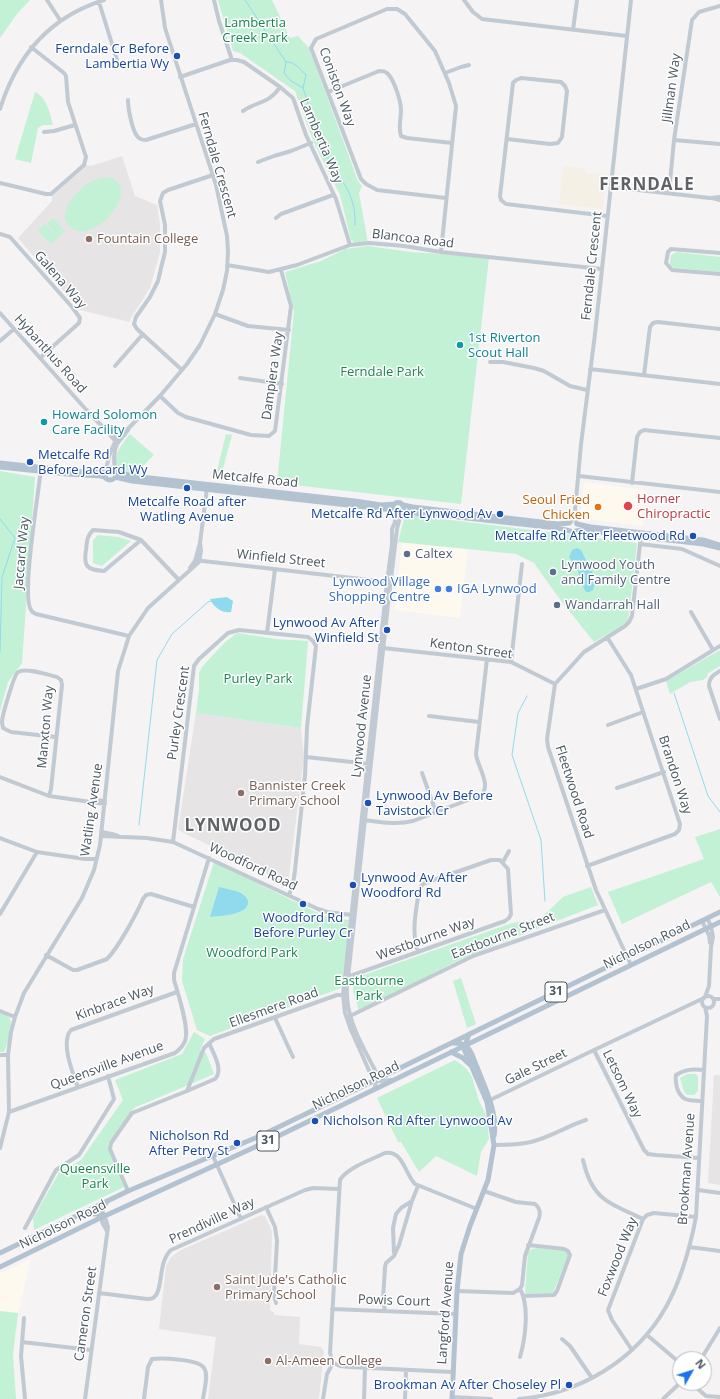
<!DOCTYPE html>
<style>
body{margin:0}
#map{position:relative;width:720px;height:1399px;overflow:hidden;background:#f5f3f3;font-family:"Open Sans",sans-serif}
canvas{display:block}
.north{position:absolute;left:672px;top:1351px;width:40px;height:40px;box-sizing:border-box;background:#fff;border:1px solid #b7bbc0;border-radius:50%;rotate:51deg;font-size:11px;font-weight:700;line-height:16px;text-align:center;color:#4a5661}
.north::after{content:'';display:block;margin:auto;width:14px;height:18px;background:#1a73e8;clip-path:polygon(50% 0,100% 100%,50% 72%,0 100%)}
</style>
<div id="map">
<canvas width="720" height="1399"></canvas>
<div class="north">N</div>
</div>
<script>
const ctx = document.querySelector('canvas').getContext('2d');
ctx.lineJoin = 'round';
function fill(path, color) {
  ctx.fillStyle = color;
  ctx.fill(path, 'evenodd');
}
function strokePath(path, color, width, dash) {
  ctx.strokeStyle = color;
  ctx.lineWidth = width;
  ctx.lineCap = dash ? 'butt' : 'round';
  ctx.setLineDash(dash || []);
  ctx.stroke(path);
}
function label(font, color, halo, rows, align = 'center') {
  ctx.font = font + ' "Open Sans",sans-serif';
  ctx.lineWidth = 3;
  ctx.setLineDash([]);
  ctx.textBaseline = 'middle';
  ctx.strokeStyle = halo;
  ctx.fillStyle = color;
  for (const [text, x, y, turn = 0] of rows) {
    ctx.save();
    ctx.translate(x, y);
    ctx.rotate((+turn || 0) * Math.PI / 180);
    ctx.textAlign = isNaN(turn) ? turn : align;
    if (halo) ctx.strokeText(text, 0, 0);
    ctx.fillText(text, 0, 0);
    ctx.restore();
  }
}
fill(new Path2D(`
 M584 482 647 490 643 526 580 518Z
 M402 542 468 549 460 618 394 610Z
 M31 1259 18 1313 0 1311V1273Z`), '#fdf9ef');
fill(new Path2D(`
 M122 156 135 196 157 205 160 224V252L150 288 131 318 130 322 80 310 18 238 52 201V196L86 165 91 166Z
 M196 713 301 728 304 756 288 884 178 830Z
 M714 1075H720V1185L708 1183Z
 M261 1215 265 1216 272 1231 270 1309 271 1311 274 1312V1315L300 1317 299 1344 321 1347 324 1351 319 1399H208L216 1337 159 1329 166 1266 171 1257 181 1250Z`), '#e6e4e5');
fill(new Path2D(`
 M0 0H30L17 14 0 38Z
 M218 0H272L290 38 298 36 309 48 358 181 362 186 359 193 368 243 356 244 351 240 340 195 314 143 295 91 240 53 233 51Z
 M35 92C47 97 50 114 53 125H43L38 128 31 163 15 159Z
 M108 177C111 178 116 180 118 183 132 201 94 239 75 230 51 218 76 191 90 182 95 179 101 178 108 177Z
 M53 218 65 231 58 237 47 224Z
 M45 224 58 238 51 244 38 231Z
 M368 246 411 252 489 257 461 504 277 483 294 312 285 272 321 261 345 249Z
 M677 252 720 257V272L674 268C668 265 670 261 671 255Z
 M130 434 154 455 142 467 139 473 137 474C132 473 125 473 120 471 106 464 124 441 130 434Z
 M226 434 232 435 221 476 216 475Z
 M0 471 35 477 22 663 8 682 0 711Z
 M410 515 637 543 629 614 627 621 623 625 594 642 559 598 534 563 516 554 398 542 404 519Z
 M98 535 118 537 131 541 102 566 93 563V540Z
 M237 633 276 639 308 641 301 728 196 713 199 689V673L202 667 224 643Z
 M720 650V666L707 674 708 676 703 680 690 682 670 694 666 681Z
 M720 829V897L711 882 622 924 608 892 704 859 695 837Z
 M214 862 328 918 349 920 348 939 341 988 210 1036 197 1030 182 981 183 959Z
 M591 887 598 905 492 946 457 961 359 1011 353 991 355 978 512 923 541 918 563 897Z
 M461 978 476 1024 467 1028 453 981Z
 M0 1013C3 1014 7 1015 9 1017 14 1022 7 1047 4 1052H0Z
 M194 1032 205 1039 200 1050 206 1053 214 1074 134 1108 108 1144 124 1187 34 1230 33 1218 59 1173 81 1160 123 1100 115 1080 182 1054Z
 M455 1060 466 1068 472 1077 479 1101 486 1115 489 1139 481 1152 477 1176 436 1156 419 1172 401 1142H398L377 1098Z
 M687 1074H696L698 1077V1091L694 1095H687L684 1092 680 1078Z
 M538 1248 565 1251 569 1254 553 1293 526 1294 525 1292 528 1253 532 1249Z
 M0 1311 18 1313 13 1355 16 1399H0Z`), '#c3f1d5');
fill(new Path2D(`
 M563 166 586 169V173L606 175 603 209 559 204Z`), '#f5f0e5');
fill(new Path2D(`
 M577 548 581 550 596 580 593 590 589 592H586L581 583 578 571 569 557 572 550Z
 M227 597 233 601 231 612C223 614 213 607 210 599Z
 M219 887C226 889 234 890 241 893 244 895 248 898 248 902 249 915 219 916 210 917Z`), '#90daee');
strokePath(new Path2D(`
 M245 0 286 62
 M286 62 284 73 291 81 303 88C310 108 316 134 325 152 338 180 356 189 355 225
 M287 62C295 62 300 69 306 75L303 88
 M0 519 15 538 2 577 0 652
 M674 693 708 796 720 812
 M527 696 518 713 512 755 541 840 545 901
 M139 825 157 660 172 634 208 602 211 601`), '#90daee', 1);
strokePath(new Path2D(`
 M47 0 60 20
 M214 0 219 21 232 60
 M464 0 473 12 482 19 627 36
 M99 2 117 60
 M573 30 577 0
 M445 73 461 67 469 65
 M180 77 230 60H237L244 62 280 87 293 98 306 135 336 199 350 245
 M328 92 379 71C383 71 385 71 388 74 394 80 401 101 401 110 401 119 398 127 401 136L407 138 452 143
 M128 100C128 109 132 129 137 136 139 139 143 140 146 140L196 124
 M0 109C17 55 49 17 104 0
 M243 111C257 101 269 104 280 87
 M44 132 54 131 75 125
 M507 139 550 144 558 143 562 137 567 91 565 86 561 82 521 78 516 80 513 83 500 196 501 200 506 204 607 216
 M674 140 720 144
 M258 162 274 156 291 151 311 143
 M0 183 46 194H51L84 165 86 157 68 102 66 76 64 73 31 47
 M611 187 710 198 720 197
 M669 192 674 140 692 20 699 12 720 6
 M712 198 720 200
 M276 218 281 214 333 195
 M0 234 10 237 72 307 80 318 79 323 40 358
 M441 252 456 106 449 83 435 51 405 14 397 9H387L316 39 311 48 361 179 366 184 377 190 446 198
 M720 253 671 249 668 252 666 263 672 270 720 274
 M227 265 269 272 297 265 350 245 369 243 404 246 441 252 602 269
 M0 313 90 414 101 425 120 440
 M215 314 248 326 289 330
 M0 341 14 329
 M490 362H503L534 368 544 371 570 386 587 390
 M115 366 143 334
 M590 369 720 384
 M182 370 137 329 134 324 136 317 150 297 158 281 162 264 165 252V225L160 201 163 193 168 190 213 175
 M644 375 650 327 653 323 658 322 720 329
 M240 378 282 384
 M160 396 178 413 186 417 251 435 269 436 275 431 291 306 281 270
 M103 427 117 443
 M41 468C39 491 21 596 31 610 32 612 34 613 36 614L129 636
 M106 469 110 453 115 442 160 396 187 364 200 345 215 314 223 290 227 271 228 251 227 236 216 185 165 28 161 0
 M115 470C114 461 113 452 117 444 121 438 126 434 129 428
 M579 476 720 492
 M632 483 637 437 640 432 644 430 720 438
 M575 510 576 523
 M571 522 575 510 577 489 581 444 595 334 631 0
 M141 540 104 571C88 570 83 567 86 550 87 541 87 536 93 530L119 532 141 540 178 579
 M640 544 682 549 720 566
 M196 559 203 561 388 582
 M190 568 195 561 200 543 207 488
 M691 612 713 650
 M267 633 275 569
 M383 648 511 662 555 684
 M511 662 522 564
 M720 671C713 675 709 678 709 686L720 719
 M636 689 666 679 720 646
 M429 716 479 722
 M608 725 643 712
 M306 757 370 764
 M422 773 436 812
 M0 777 49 796 105 804
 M617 788 664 772
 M49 796 51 789 62 685 61 680 57 677C48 675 26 667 18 672 14 675 2 716 2 722 2 724 3 726 3 728L11 732 56 737
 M93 802 96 800 105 801
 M364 820C381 822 396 825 413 821L481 795C492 785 477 766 476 754L487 659
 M101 832 112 834 118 836
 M101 836 147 838 173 842 318 909 327 912 352 915
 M0 838 37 852 85 859H96
 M173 842 194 666 199 659 228 633 239 630 308 637 313 641 316 646 307 727 305 775 295 870 293 885 289 895
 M503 862 509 851
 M587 866 675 834 679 830 680 824 631 675 607 637
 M0 914 37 852
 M702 921 709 935 710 943
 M46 955 73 970H77L107 959C118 948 136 915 143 899L146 895 151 894 194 907
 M631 965 596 890 548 747 547 739 555 684 584 652 625 626 629 622 632 616 641 535
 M347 976 353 975 505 921 509 918 511 914 508 869 500 860H491L425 883 421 886 419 890C416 913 411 930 418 952
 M702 1002a6 6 0 1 1 12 0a6 6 0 1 1-12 0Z
 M705 997 709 986 711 947 713 937 711 926 707 918
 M713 999H720
 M0 1011 15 1017
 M348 1017 473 956 605 910
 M275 1018 293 1057
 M0 1055H8
 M392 1080 380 1081 371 1075 351 1030 345 1013 343 995 387 582 392 544V529L395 522 394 511
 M78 1087C73 1074 60 1042 71 1030L177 992
 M374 1090 377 1079 376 1072C362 1045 345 1018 347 987L388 604 397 529 401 513
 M187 1091 215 1079C224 1070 213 1053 209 1043
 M488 1101 594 1050
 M702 1101C689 1100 682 1102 677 1088 676 1083 675 1080 676 1075 685 1069 693 1069 704 1070
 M9 1112 175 1053C179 1050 183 1046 185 1041 190 1029 178 994 174 980V973L209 858
 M494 1145C507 1145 519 1145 531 1142 551 1137 567 1126 586 1120
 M0 1148 9 1112 8 1055 11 1032 15 1017 24 993 82 898 94 870 100 845 118 671 129 636 148 608 199 562 201 551 200 543
 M213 1156 241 1219
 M699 1158 656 1155 648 1154 644 1150 594 1050 704 998
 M583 1160C592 1200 609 1203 643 1219
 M698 1190 720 1193
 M128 1191 110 1149 111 1143 132 1113 187 1091 204 1048 214 1039 337 995H346
 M266 1207 275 1227 277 1241 274 1295 276 1303
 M103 1217 102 1222 107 1231
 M25 1228 56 1170 79 1155 114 1099 108 1076
 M689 1247 720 1251
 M394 1253 393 1228 396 1214 401 1208 412 1201 418 1186
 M520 1289C530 1306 525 1340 520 1357
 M457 1291 513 1293 520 1289 522 1285 525 1256 539 1218C541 1212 540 1208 535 1204L516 1202 484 1191
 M99 1293 147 1299C149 1299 151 1299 153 1298 164 1291 157 1263 171 1250L305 1190 313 1188 339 1189
 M523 1296 554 1295 557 1291 570 1255 568 1251 564 1249 528 1245
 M332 1309 456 1314
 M385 1311 383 1299 385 1267 386 1263 394 1256 399 1245 412 1201
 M24 1318 21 1356 25 1399
 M647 1335 680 1363
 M562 1339 570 1346 592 1378
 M22 1342 91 1350
 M632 1350 612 1320 608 1310 643 1219 647 1215 654 1213 696 1217
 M701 1359 720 1328
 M452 1372 350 1367 340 1366 333 1363 330 1353 340 1180C346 1168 373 1159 385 1153 403 1150 405 1174 415 1184L477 1209
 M691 1383 706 1396 720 1397
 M452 1397 491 1399
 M85 1399 108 1227 106 1220 103 1217
 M144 1399 148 1367 152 1359C162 1358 199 1359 204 1368 209 1375 204 1390 203 1399
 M323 1399 327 1374 333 1363
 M364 1399 365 1367
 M405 1399 406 1370
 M519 1399C580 1394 636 1360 666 1307 681 1280 690 1248 696 1217L707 1016 705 1007
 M663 1399 680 1383`), '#c1cad2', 4);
strokePath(new Path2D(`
 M0 463 93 473 105 470
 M0 467 67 474 102 476 106 478
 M104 474a6 6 0 1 1 12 0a6 6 0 1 1-12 0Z
 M115 471 120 473 132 476 355 501 381 505 394 504
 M115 477 132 481 393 510
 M392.5 508a5.5 5.5 0 1 1 11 0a5.5 5.5 0 1 1-11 0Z
 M403 505 413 507 558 524 569 523
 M402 512 411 511 421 515 431 514 557 528 570 531
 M577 524 591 527 703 540 720 545
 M576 531 582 530 703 544 720 548
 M453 1043C457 1043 464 1043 467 1047 472 1051 474 1061 477 1067 485 1088 498 1113 494 1136
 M451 1052 463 1058 469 1064
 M82 1214H97L103 1217
 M103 1217 102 1211 107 1201
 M0 1253 128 1191 260 1136 316 1109 720 912
 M0 1267 96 1220 268 1141 720 922
 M452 1399 457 1291 461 1254 470 1226 488 1180 494 1145 487 1102 464 1049 469 1034`), '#b3c2d1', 5);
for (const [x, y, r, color] of [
 [177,56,4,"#1a4fb4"],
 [89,239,4,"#8d6e63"],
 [460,345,4,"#0f9aa8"],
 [44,422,4,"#0f9aa8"],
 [30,462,4,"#1a4fb4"],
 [187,488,4,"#1a4fb4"],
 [628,506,5,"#e0444e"],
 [598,507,4,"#e8710a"],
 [500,514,4,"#1a4fb4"],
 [693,536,4,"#1a4fb4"],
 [407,554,4,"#5c6f8a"],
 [553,572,4,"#5c6f8a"],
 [438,589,4,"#3f7fe0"],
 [449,589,4,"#3f7fe0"],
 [557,605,4,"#5c6f8a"],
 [387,630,4,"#1a4fb4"],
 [241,793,4,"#8d6e63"],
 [368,803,4,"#1a4fb4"],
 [353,885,4,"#1a4fb4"],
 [303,904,4,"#1a4fb4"],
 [315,1121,4,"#1a4fb4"],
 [237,1143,4,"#1a4fb4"],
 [217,1287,4,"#8d6e63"],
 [268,1361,4,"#8d6e63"],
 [569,1385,4,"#1a4fb4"]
]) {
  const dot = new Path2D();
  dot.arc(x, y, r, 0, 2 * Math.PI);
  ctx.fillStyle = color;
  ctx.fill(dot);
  strokePath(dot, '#fff', 1.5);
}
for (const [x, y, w] of [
 [556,992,22],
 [268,1141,22]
]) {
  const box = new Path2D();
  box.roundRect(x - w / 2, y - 10, w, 20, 3);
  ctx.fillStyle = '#fff';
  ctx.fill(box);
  strokePath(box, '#4a5661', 1);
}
label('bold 12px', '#4a5661', null, [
 ["31",556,992],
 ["31",268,1141]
]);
label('13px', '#17864f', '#fff', [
 ["Lambertia",255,23],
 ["Creek Park",255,38],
 ["Ferndale Park",382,372],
 ["Purley Park",258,679],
 ["Woodford Park",252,953],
 ["Eastbourne",369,981],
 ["Park",369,996],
 ["Queensville",95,1169],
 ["Park",95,1184]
]);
label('13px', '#164399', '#fff', [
 ["Ferndale Cr Before",169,49],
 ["Lambertia Wy",169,64],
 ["Metcalfe Rd",38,455,"left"],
 ["Before Jaccard Wy",38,470,"left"],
 ["Metcalfe Road after",187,502,"center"],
 ["Watling Avenue",187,517,"center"],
 ["Metcalfe Rd After Lynwood Av",492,514],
 ["Metcalfe Rd After Fleetwood Rd",685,536],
 ["Lynwood Av After",379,623],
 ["Winfield St",379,638],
 ["Lynwood Av Before",376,796,"left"],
 ["Tavistock Cr",376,811,"left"],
 ["Lynwood Av After",361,878,"left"],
 ["Woodford Rd",361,893,"left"],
 ["Woodford Rd",303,918,"center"],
 ["Before Purley Cr",303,933,"center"],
 ["Nicholson Rd After Lynwood Av",323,1121,"left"],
 ["Nicholson Rd",229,1136],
 ["After Petry St",229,1151],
 ["Brookman Av After Choseley Pl",561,1385]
], 'right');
label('13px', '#4a5661', '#fff', [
 ["Coniston Way",337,87,70],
 ["Jillman Way",672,88,-82],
 ["Lambertia Way",321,141,67],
 ["Ferndale Crescent",217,165,74],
 ["Blancoa Road",413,239,7],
 ["Ferndale Crescent",592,266,-84],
 ["Galena Way",60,280,49],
 ["Hybanthus Road",50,354,48],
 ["Dampiera Way",273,376,-82],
 ["Metcalfe Road",255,479,6],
 ["Jaccard Way",22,553,-85],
 ["Winfield Street",281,559,6],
 ["Kenton Street",471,649,8],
 ["Purley Crescent",179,713,-82],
 ["Lynwood Avenue",362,726,-84],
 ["Manxton Way",46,727,-85],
 ["Brandon Way",675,775,72],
 ["Fleetwood Road",574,792,72],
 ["Watling Avenue",92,810,-82],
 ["Woodford Road",253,867,25],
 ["Eastbourne Street",503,936,-21],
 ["Westbourne Way",426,939,-20],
 ["Nicholson Road",647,945,-26],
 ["Kinbrace Way",115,1003,-20],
 ["Ellesmere Road",274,1008,-20],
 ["Queensville Avenue",107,1066,-20],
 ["Gale Street",536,1067,-26],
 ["Letsom Way",622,1084,64],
 ["Nicholson Road",356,1086,-26],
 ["Brookman Avenue",687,1169,-86],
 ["Prendiville Way",212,1221,-25],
 ["Nicholson Road",63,1225,-26],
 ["Foxwood Way",618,1257,-68],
 ["Powis Court",394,1301,2],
 ["Langford Avenue",446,1313,-86],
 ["Cameron Street",86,1314,-82]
]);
label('13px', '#785e54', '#fff', [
 ["Fountain College",97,239],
 ["Bannister Creek",249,786],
 ["Primary School",249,801],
 ["Saint Jude's Catholic",225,1280],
 ["Primary School",225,1295],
 ["Al-Ameen College",276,1361]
], 'left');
label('13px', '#0d838f', '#fff', [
 ["1st Riverton",468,338],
 ["Scout Hall",468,353],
 ["Howard Solomon",52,415],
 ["Care Facility",52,430]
], 'left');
label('13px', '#be3a42', '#fff', [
 ["Horner",637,499],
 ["Chiropractic",637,514]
], 'left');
label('13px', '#c56008', '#fff', [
 ["Seoul Fried",590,500],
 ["Chicken",590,515]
], 'right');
label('13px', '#4e5e75', '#fff', [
 ["Caltex",415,554],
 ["Lynwood Youth",561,565],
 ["and Family Centre",561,580],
 ["Wandarrah Hall",565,605]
], 'left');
label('13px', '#366cbe', '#fff', [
 ["Lynwood Village",430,582],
 ["Shopping Centre",430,597],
 ["IGA Lynwood",457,589,"left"]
], 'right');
ctx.letterSpacing = '1px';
label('bold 17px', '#5f6368', '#fff', [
 ["FERNDALE",647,185],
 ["LYNWOOD",233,826]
]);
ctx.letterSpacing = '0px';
</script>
